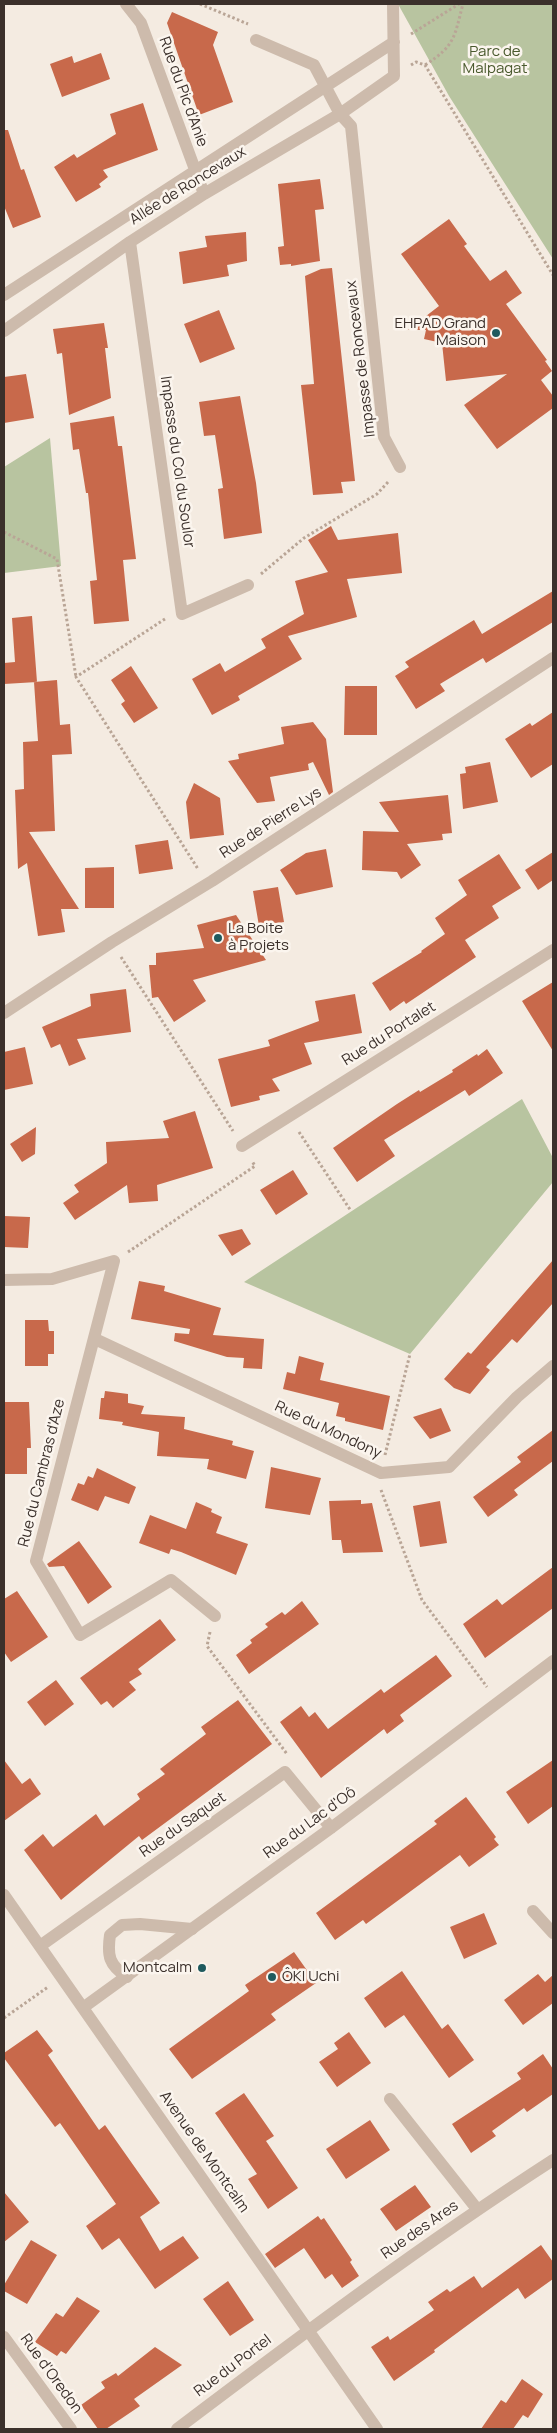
<!DOCTYPE html>
<meta charset="utf-8">
<style>
body{margin:0}
#map{position:relative;width:557px;height:2433px;overflow:hidden;background:#f4ebe1;font-family:Manrope,sans-serif}
canvas{display:block}
.frame{position:absolute;inset:0;border:5px solid #3b302b;pointer-events:none}
</style>
<div id="map">
<canvas width="557" height="2433"></canvas>
<div class="frame"></div>
</div>
<script>
const ctx = document.querySelector('canvas').getContext('2d');
ctx.lineJoin = 'round';
function fill(path, color) {
  ctx.fillStyle = color;
  ctx.fill(path, 'evenodd');
}
function strokePath(path, color, width, dash) {
  ctx.strokeStyle = color;
  ctx.lineWidth = width;
  ctx.lineCap = dash ? 'butt' : 'round';
  ctx.setLineDash(dash || []);
  ctx.stroke(path);
}
function label(font, color, halo, rows, align = 'center') {
  ctx.font = font + ' Manrope,sans-serif';
  ctx.lineWidth = 5;
  ctx.setLineDash([]);
  ctx.textBaseline = 'middle';
  ctx.strokeStyle = halo;
  ctx.fillStyle = color;
  for (const [text, x, y, turn = 0] of rows) {
    ctx.save();
    ctx.translate(x, y);
    ctx.rotate((+turn || 0) * Math.PI / 180);
    ctx.textAlign = isNaN(turn) ? turn : align;
    if (halo) ctx.strokeText(text, 0, 0);
    ctx.fillText(text, 0, 0);
    ctx.restore();
  }
}
fill(new Path2D(`
 M398 4H553V259L449 96Z
 M50 438 61 566 4 573V467Z
 M522 1099 553 1158V1182L410 1354 244 1282Z`), '#b8c4a0');
fill(new Path2D(`
 M172 12 218 32 213 45 233 102 199 115 167 23Z
 M101 53 110 79 62 97 50 64 72 56 74 63Z
 M143 103 158 150 103 170 108 177 99 184 101 187 76 202 54 167 74 154 77 158 116 134 110 114Z
 M4 130H8L21 170 24 169 41 217 13 228 4 206Z
 M320 179 324 209 315 210 320 261 291 266V264L280 265 278 247 284 246 278 184Z
 M449 219 467 244 464 246 490 281 506 270 522 293 506 304 547 360 545 361 552 371 541 380 553 396V408L497 449 464 405 507 374 446 381 442 343 424 339 426 330H408L439 306 401 254Z
 M246 232 247 261 227 265 229 276 183 284 179 252 207 247 205 236Z
 M332 268 355 481 341 482 343 493 313 495 301 385 314 384 305 276 321 269Z
 M219 310 235 349 200 363 184 324Z
 M104 323 108 348H105L111 398 69 415 62 353 57 354 53 329Z
 M26 374 34 418 4 423V377Z
 M240 396 256 483 262 533 224 539 218 489 223 488 215 435 204 436 199 402Z
 M114 416 118 446H122L136 559 123 560 129 621 94 624 90 581 97 580 88 493H86L79 449 73 450 70 423Z
 M331 526 338 540 398 533 402 573 347 579 357 617 288 636 302 659 238 696 240 700 212 715 192 679 220 663 225 672 266 648 261 639 304 614 295 581 328 572 308 540Z
 M553 591V622L486 663 483 658 440 684 445 691 416 709 395 676 409 667 405 662 474 620 482 634Z
 M32 616 37 682 4 684V663L15 662 12 618Z
 M131 666 158 708 134 723 121 704 125 701 111 680Z
 M57 680 60 725 70 724 72 754 52 755 55 831 29 832 79 909H61L65 932 38 936 27 863 18 869 15 790 24 789 23 742 38 741 34 682Z
 M345 686H377V735H344Z
 M553 712V764L531 778 505 739 530 723 532 726Z
 M313 722 326 739 333 792 329 795 313 762 308 764 309 770 270 777 275 801 257 803 228 761 239 759 238 754 284 744 281 727Z
 M490 762 498 802 463 809 460 774 466 773 465 767Z
 M194 783 220 798 224 835 190 839 186 802Z
 M448 795 452 833 442 834 443 840 407 844 421 865 401 879 397 872 362 870 363 831 399 832 379 802Z
 M168 840 173 869 139 874 135 845Z
 M326 849 333 887 296 895 280 870 306 853Z
 M553 852V880L538 890 525 870Z
 M499 854 521 888 492 906 499 918 465 940 476 957 406 1004 404 1001 390 1011 372 983 422 952 421 951 445 934 435 918 467 895 458 880Z
 M114 867V908H85V868Z
 M278 887 284 922 259 926 253 891Z
 M236 915 266 960 193 980 206 1001 174 1022 158 997 152 998 149 965H156V953L204 948 197 925Z
 M553 982V1051L522 1001Z
 M126 989 131 1032 77 1039 86 1059 69 1066 60 1044 51 1048 42 1027 91 1006 90 994Z
 M355 994 362 1033 304 1043 312 1064 272 1079 280 1091 259 1096 260 1100 231 1107 218 1059 270 1046 268 1040 319 1021 315 1001Z
 M25 1047 33 1084 4 1090V1052Z
 M487 1049 503 1073 469 1096 465 1090 384 1140 395 1156 357 1182 333 1148 397 1104 419 1090 420 1092 453 1072 452 1070 477 1054 478 1056Z
 M195 1111 213 1168 157 1185 158 1201 129 1203 127 1185 75 1220 63 1203 79 1192 74 1185 107 1163 106 1142 169 1138 163 1121Z
 M36 1127 35 1154 22 1162 10 1144Z
 M293 1170 308 1194 276 1215 260 1190Z
 M4 1216 30 1217 28 1248 4 1247Z
 M242 1229 251 1244 232 1256 218 1235Z
 M553 1260V1303L517 1343 512 1339 486 1367 490 1370 470 1394 454 1388 444 1379 468 1352 471 1354Z
 M139 1281 165 1286 164 1291 221 1308 213 1335 264 1339 262 1369 243 1368 244 1358 227 1357 174 1341 175 1333 189 1334 190 1329 131 1319Z
 M25 1320H48L49 1331H54V1354H48V1366H25Z
 M299 1356 324 1363 320 1380 390 1396 383 1430 345 1421V1418L336 1416 339 1403 283 1389 287 1372 295 1374Z
 M105 1391 128 1394V1403L144 1406 141 1414 185 1417 184 1429 233 1441 232 1445 254 1451 246 1479 207 1469 209 1459 157 1456 159 1432 122 1425 123 1422 99 1419 101 1398H104Z
 M4 1402H29L31 1448H27V1474H4Z
 M441 1408 451 1431 430 1439 413 1417Z
 M553 1430V1461L514 1490 518 1495 488 1517 473 1497 521 1462 517 1457Z
 M271 1467 321 1478 310 1515 265 1508Z
 M97 1468 136 1487 129 1504 105 1496 98 1511 71 1500 78 1483 84 1485 88 1476 93 1478Z
 M361 1500V1504L372 1503 383 1552 343 1553 341 1540H332L329 1501Z
 M440 1501 447 1543 420 1547 413 1506Z
 M196 1502 212 1509 211 1512 222 1517 216 1533 248 1544 236 1575 181 1552 171 1549 169 1554 139 1543 150 1515 186 1529Z
 M79 1541 112 1587 88 1604 64 1566 49 1567 47 1564Z
 M553 1567V1608L485 1658 463 1624 497 1599 502 1605Z
 M17 1591 48 1637 11 1662 4 1652V1599Z
 M302 1601 319 1624 249 1674 236 1655 252 1643 250 1640 268 1627 265 1624 282 1612 285 1615Z
 M160 1619 176 1640 138 1669 142 1674 129 1682 136 1690 113 1708 107 1701 101 1705 80 1678Z
 M436 1655 452 1676 400 1715 404 1721 387 1734 384 1729 321 1778 280 1722 301 1706 309 1717 315 1712 328 1729 381 1689 384 1693Z
 M56 1680 74 1704 45 1726 27 1702Z
 M238 1700 272 1744 142 1840 139 1836 61 1900 24 1850 43 1834 53 1847 96 1814 104 1826 140 1799 137 1794 165 1774 160 1769 206 1734 201 1727Z
 M4 1760 22 1784 30 1778 41 1794 4 1821Z
 M553 1760V1806L528 1824 506 1792Z
 M466 1797 496 1837 494 1839 499 1845 469 1867 460 1855 366 1924 363 1920 335 1940 316 1913 437 1824 434 1821Z
 M484 1913 497 1944 464 1959 450 1927Z
 M294 1952 316 1983 271 2014 276 2020 192 2079 169 2049 249 1991 245 1985Z
 M402 1971 442 2029 448 2024 474 2060 449 2078 404 2015 385 2028 364 1998Z
 M538 1974 545 1982 553 1975V2003L523 2025 504 2000Z
 M37 2030 53 2051 48 2055 99 2130 105 2125 160 2203 140 2217 160 2251 183 2236 199 2258 155 2289 119 2238 102 2250 86 2226 116 2204 60 2123 55 2127 4 2058V2053Z
 M349 2032 371 2063 337 2087 319 2062 338 2049 334 2043Z
 M543 2054 553 2069V2094L527 2112 524 2108 492 2131 496 2136 471 2153 452 2124 521 2079 517 2073Z
 M244 2093 274 2136 266 2141 298 2188 268 2209 248 2179 257 2174 215 2113Z
 M370 2120 390 2150 346 2179 326 2149Z
 M415 2185 431 2207 396 2231 380 2209Z
 M4 2192 29 2222 4 2242Z
 M318 2216 321 2220 324 2218 352 2260 350 2262 359 2276 342 2288 332 2274 325 2279 304 2248 275 2268 265 2254Z
 M31 2240 57 2255 27 2304 4 2291V2285Z
 M541 2245 553 2262V2279L525 2299 518 2288 434 2350 435 2352 394 2381 371 2347 388 2336 390 2340 434 2310 428 2302 447 2289 450 2292 474 2276 482 2288Z
 M228 2281 254 2320 230 2336 203 2299Z
 M77 2297 100 2311 66 2354 61 2351 57 2356 35 2342 56 2313 63 2317Z
 M155 2347 182 2365 134 2399 140 2406 106 2429H98L81 2405 105 2388 101 2382 116 2373 118 2376Z
 M522 2379 543 2394 528 2418 523 2415 513 2429H481L501 2400 506 2403Z`), '#c8694b');
strokePath(new Path2D(`
 M200 4 248 24
 M411 34 459 4
 M411 65 416 62 425 65 553 275
 M425 65C456 45 454 37 463 4
 M4 532 57 559 76 677
 M261 574 304 538 377 494 389 481
 M165 619 76 677 198 869
 M121 957 233 1131
 M299 1132 351 1211
 M128 1252 255 1166 252 1161
 M385 1455 410 1354
 M381 1490 422 1600 487 1687
 M210 1632 207 1646 287 1754
 M4 2018 48 1987`), '#b9a596', 3, [2.5, 2.5]);
strokePath(new Path2D(`
 M256 40 314 65 340 114 351 126 384 437 400 467
 M533 1911 553 1933
 M127 1977C109 1965 107 1956 110 1935L122 1925 140 1924 192 1929
 M390 2099 477 2209`), '#cdbbac', 12);
strokePath(new Path2D(`
 M126 4 141 23 204 194
 M130 242 182 614 248 585
 M4 295 394 42
 M4 331 130 242 204 194 340 114 394 76 393 4
 M4 1013 112 942 212 881 553 658
 M242 1146 553 950
 M4 1280 52 1279 114 1261 36 1561 80 1635 171 1580 215 1616
 M95 1339 381 1473 449 1467 517 1397 553 1366
 M4 1895 377 2429
 M40 1946 285 1772 331 1828
 M84 2007 331 1828 553 1661
 M4 2337 71 2429
 M177 2429C300 2336 423 2244 553 2160`), '#cdbbac', 12);
for (const [x, y, r, color] of [
 [496,333,5,"#1f5a5e"],
 [218,938,5,"#1f5a5e"],
 [202,1968,5,"#1f5a5e"],
 [272,1977,5,"#1f5a5e"]
]) {
  const dot = new Path2D();
  dot.arc(x, y, r, 0, 2 * Math.PI);
  ctx.fillStyle = color;
  ctx.fill(dot);
  strokePath(dot, '#fbf5ee', 2);
}
label('15px', '#4a5a2e', '#fbf5ee', [
 ["Parc de",495,52],
 ["Malpagat",495,69]
]);
label('15px', '#3b302b', '#fbf5ee', [
 ["Rue du Pic d'Anie",183,92,70],
 ["Allée de Roncevaux",188,186,-32],
 ["Impasse de Roncevaux",361,359,-97],
 ["Impasse du Col du Soulor",177,462,82],
 ["Rue de Pierre Lys",271,823,-33],
 ["Rue du Portalet",389,1034,-32],
 ["Rue du Mondony",328,1430,25],
 ["Rue du Cambras d'Aze",42,1473,-76],
 ["Rue du Lac d'Oô",310,1823,-36],
 ["Rue du Saquet",183,1825,-35],
 ["Avenue de Montcalm",204,2152,55],
 ["Rue des Ares",420,2230,-35],
 ["Rue du Portel",233,2366,-37],
 ["Rue d'Oredon",51,2374,54]
]);
label('15px', '#3b302b', '#fbf5ee', [
 ["EHPAD Grand",486,324],
 ["Maison",486,341],
 ["La Boite",228,929,"left"],
 ["à Projets",228,946,"left"],
 ["Montcalm",192,1968],
 ["ÔKI Uchi",282,1977,"left"]
], 'right');
</script>
